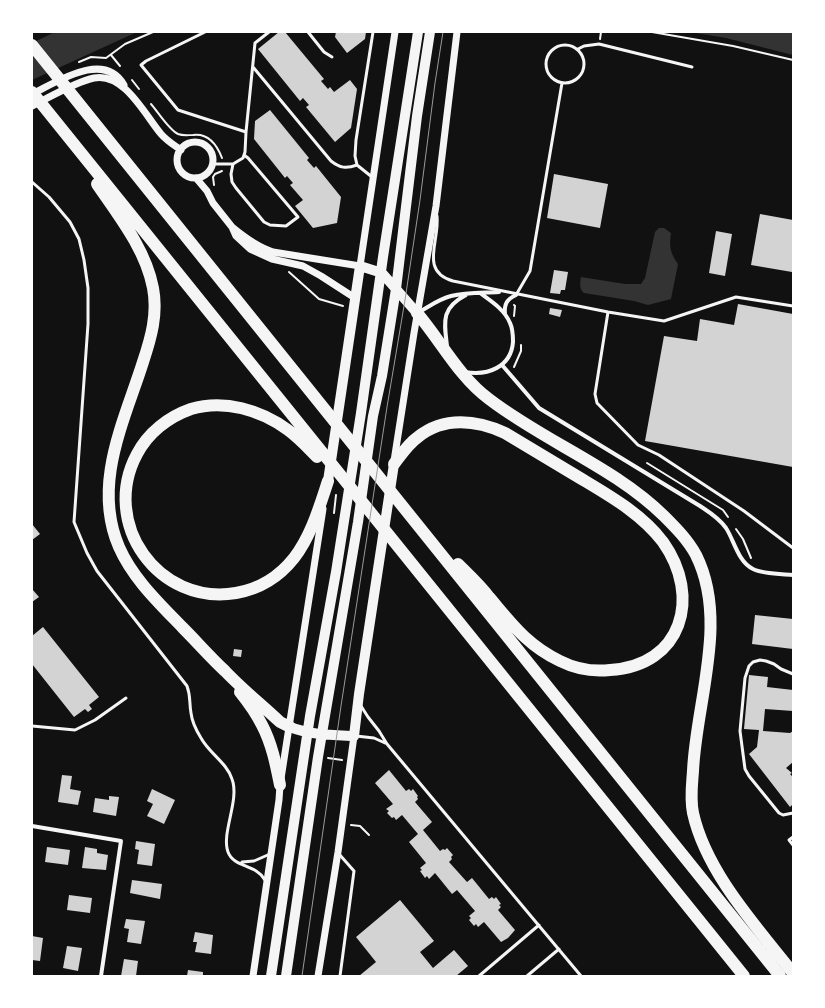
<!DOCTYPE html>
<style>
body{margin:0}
#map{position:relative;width:825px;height:1008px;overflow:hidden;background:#111;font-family:Jost,sans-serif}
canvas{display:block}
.frame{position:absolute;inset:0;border:33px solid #fff;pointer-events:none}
</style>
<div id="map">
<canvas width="825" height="1008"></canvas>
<div class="frame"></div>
</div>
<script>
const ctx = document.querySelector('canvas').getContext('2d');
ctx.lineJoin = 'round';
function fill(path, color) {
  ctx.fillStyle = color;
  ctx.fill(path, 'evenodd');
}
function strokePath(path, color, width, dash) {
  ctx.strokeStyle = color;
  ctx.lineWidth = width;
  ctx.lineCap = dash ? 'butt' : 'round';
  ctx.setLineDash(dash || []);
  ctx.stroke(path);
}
fill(new Path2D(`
 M55 32H137L32 80V43Z
 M690 32H793V55L726 38Z
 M659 228H664L671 233C669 246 670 253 678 264L671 299 648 305 634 301 584 293C579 289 580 283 581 277L625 284H641L645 278 655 232Z`), '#333');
fill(new Path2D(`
 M279 32H285L324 79 321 81 328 89 330 87 334 92 350 80 357 89 351 128 335 142 306 107 309 105 303 98 300 101 258 49Z
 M336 32H366L365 39 347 53 335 37Z
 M270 110 309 158 307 160 314 168 316 166 341 197 337 223 313 228 295 206 303 200 290 185 293 183 287 176 285 178 254 139 255 121Z
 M554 174 608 184 600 228 547 218Z
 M760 214 793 220V265L792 272 751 265Z
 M716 231 732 234 725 276 709 273Z
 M554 270 568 272 565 290H561L560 294 550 293Z
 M738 304 793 314V467L645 441 664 336 697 341 700 319 734 325Z
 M550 308 562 310 560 317 549 314Z
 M32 524 40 534 32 540Z
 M32 589 39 597 32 602Z
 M755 615 793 619V649L752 644Z
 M43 627 99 697 89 705 92 709 88 712 85 709 74 717 32 664V636Z
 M234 649 242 650 241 657 233 656Z
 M749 675 768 677 767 687 793 690V711L765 709 763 731 790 733 793 731V762L786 768 792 773 790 774 793 777V804L790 807 749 754 757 747 759 730 744 729Z
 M389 770 406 791 409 789 411 791 413 789 418 796 417 797 418 799 415 802 432 822 423 830 440 851 443 849 445 850 447 848 453 855 451 857 452 859 449 862 467 882 472 878 489 899 492 897 494 899 496 897 501 904 499 905 501 907 498 910 515 930 508 938 501 942 484 922 478 927 476 924 474 926 469 920 471 918 469 916 475 911 457 890 452 894 435 873 429 879 427 876 425 878 420 871 422 870 420 868 426 863 409 842 418 834 402 815 396 820 394 817 392 818 387 813 389 811 386 809 393 804 375 783Z
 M62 775 72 776 70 789 81 791 78 805 58 802Z
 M152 789 175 800 164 824 147 816 153 804 147 801Z
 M109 796 119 797 116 816 93 812 95 798 109 800Z
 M136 841 155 844 152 866 137 864 139 850 135 849Z
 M47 847 70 850 68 865 45 862Z
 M85 847 97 849V853L108 855 106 870 82 868Z
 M132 880 162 884 160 899 130 893Z
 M69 895 92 898 90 913 67 910Z
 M400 900 434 941 420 952 433 968 454 950 468 966 456 976H359L376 962 356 937Z
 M126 919 145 921 141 944 127 942 129 929 124 928Z
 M195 932 213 935 211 954 195 952 197 942H193Z
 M32 936 43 938 40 961 32 960Z
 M67 946 82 948 78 971 63 968Z
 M124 959 138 961 136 976H121Z
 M188 970 203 972V976H187Z`), '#d3d3d3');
strokePath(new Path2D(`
 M652 32 733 46 793 60
 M600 39 601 32
 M111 55 120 66
 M79 62 91 57 106 58 125 44 153 32
 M132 80 139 89
 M151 104C158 112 169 130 178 134 183 136 188 135 193 135 209 133 217 145 222 158
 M214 185 213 177 215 174 222 171
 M289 272 319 299 343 306
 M514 305 515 306 514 316
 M514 367 521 351V345
 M647 463 723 510 728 517
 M334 513 336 495
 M736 529 743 539 751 558
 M328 758 342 760
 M351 825 360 826 369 835`), '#f5f5f5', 2);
strokePath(new Path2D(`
 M205 32 146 61 141 65 178 110 246 132 255 43 269 32
 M308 32 324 52 332 57
 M546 64a19 19 0 1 1 38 0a19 19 0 1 1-38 0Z
 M578 49 584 46 599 44 692 67
 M253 67 331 161C340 168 346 169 357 165
 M213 164H233L243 158 245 152 246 132
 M233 164 231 174 232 182 236 188 264 222 270 225 286 226 298 217 248 158 244 155
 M372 177 357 165 355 156 356 140 373 32
 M32 182 49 197 70 222 79 239 84 260 88 288V324L74 522 87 553 97 571 187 686C191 697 189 702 191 713 192 722 196 730 201 738 209 753 227 763 232 779 240 800 221 833 228 852 234 868 256 864 265 880
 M437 216C440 241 419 271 453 281L608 312 664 321 736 297 793 306
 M516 295 530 271 562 83
 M608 312 595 394 597 403 638 445 659 455 744 511 793 548
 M793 674 781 669 774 664 766 661 760 660 753 662 749 666 745 678 740 731 745 769 749 776 779 813 783 815 793 813
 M361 706 368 717 379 731 387 744 581 976
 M32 726 75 730 95 720 126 698
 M356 736 374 738 385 743
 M793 837 789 840 793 845
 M339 854 354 871 340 976
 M242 862 254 861 270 854
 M479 976 539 925
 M527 976 559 949`), '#f5f5f5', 3);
strokePath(new Path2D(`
 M419 312C430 306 439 299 451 296 467 292 483 293 499 292
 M505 314C504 304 507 299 516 295
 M447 346C444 321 441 308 466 295
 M502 365 539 408 700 506C709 512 719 518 726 528 734 540 738 562 753 569 763 574 782 574 793 575
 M465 372C488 376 511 367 513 342 513 335 513 329 510 323 505 310 491 301 480 293
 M32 826 121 841 101 976`), '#f5f5f5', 4);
strokePath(new Path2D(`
 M32 94C57 82 104 50 124 85
 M32 106C50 97 75 82 94 78 124 72 145 115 161 134 167 141 174 145 181 150
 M177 160a18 18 0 1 1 36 0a18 18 0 1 1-36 0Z
 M196 178 207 191 213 203 232 227 236 236 250 249 272 259 303 266 321 276 355 298
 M232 227C244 237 257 247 273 252L360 266 395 32
 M394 461 414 333 436 206 457 32
 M253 976 279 800 280 785 323 509
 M318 976 338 852 354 736`), '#f5f5f5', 7);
strokePath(new Path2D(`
 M328 481 360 266 382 273 417 313
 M290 727C310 735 332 735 354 736L359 694 394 464
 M271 976 310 716 336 572 361 413 383 257 418 32
 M286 976 318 757 358 522 373 416 382 376 396 289 417 116 430 32`), '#f5f5f5', 10);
strokePath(new Path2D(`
 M32 45 780 976
 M32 92 744 976
 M97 184C119 216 146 250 153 288 158 314 151 338 143 362 124 422 92 484 119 547 133 579 160 604 183 628 197 642 210 657 225 671 242 689 262 705 280 722L290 727
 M417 313C441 341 459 377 489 399 545 442 614 467 664 516 676 528 688 540 696 555 729 621 696 702 693 771 692 785 690 799 693 813 706 872 756 926 793 973
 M317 457C308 448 299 438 288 430 261 410 224 399 191 409 168 417 148 433 137 454 100 523 158 606 236 593 259 589 279 577 294 558 311 536 319 508 328 481
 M394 464C401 455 408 444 418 437 444 416 477 420 505 433 530 448 555 463 580 478 610 496 642 514 663 542 702 597 682 666 610 670 592 672 576 669 560 661 527 645 512 624 489 597 480 585 469 575 458 564
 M240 692C248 702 256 713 262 725 272 744 276 765 280 785`), '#f5f5f5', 12);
strokePath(new Path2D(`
 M302 976 341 706 387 407 405 300 420 200 435 83 443 32`), '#9a9a9a', 1);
</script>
